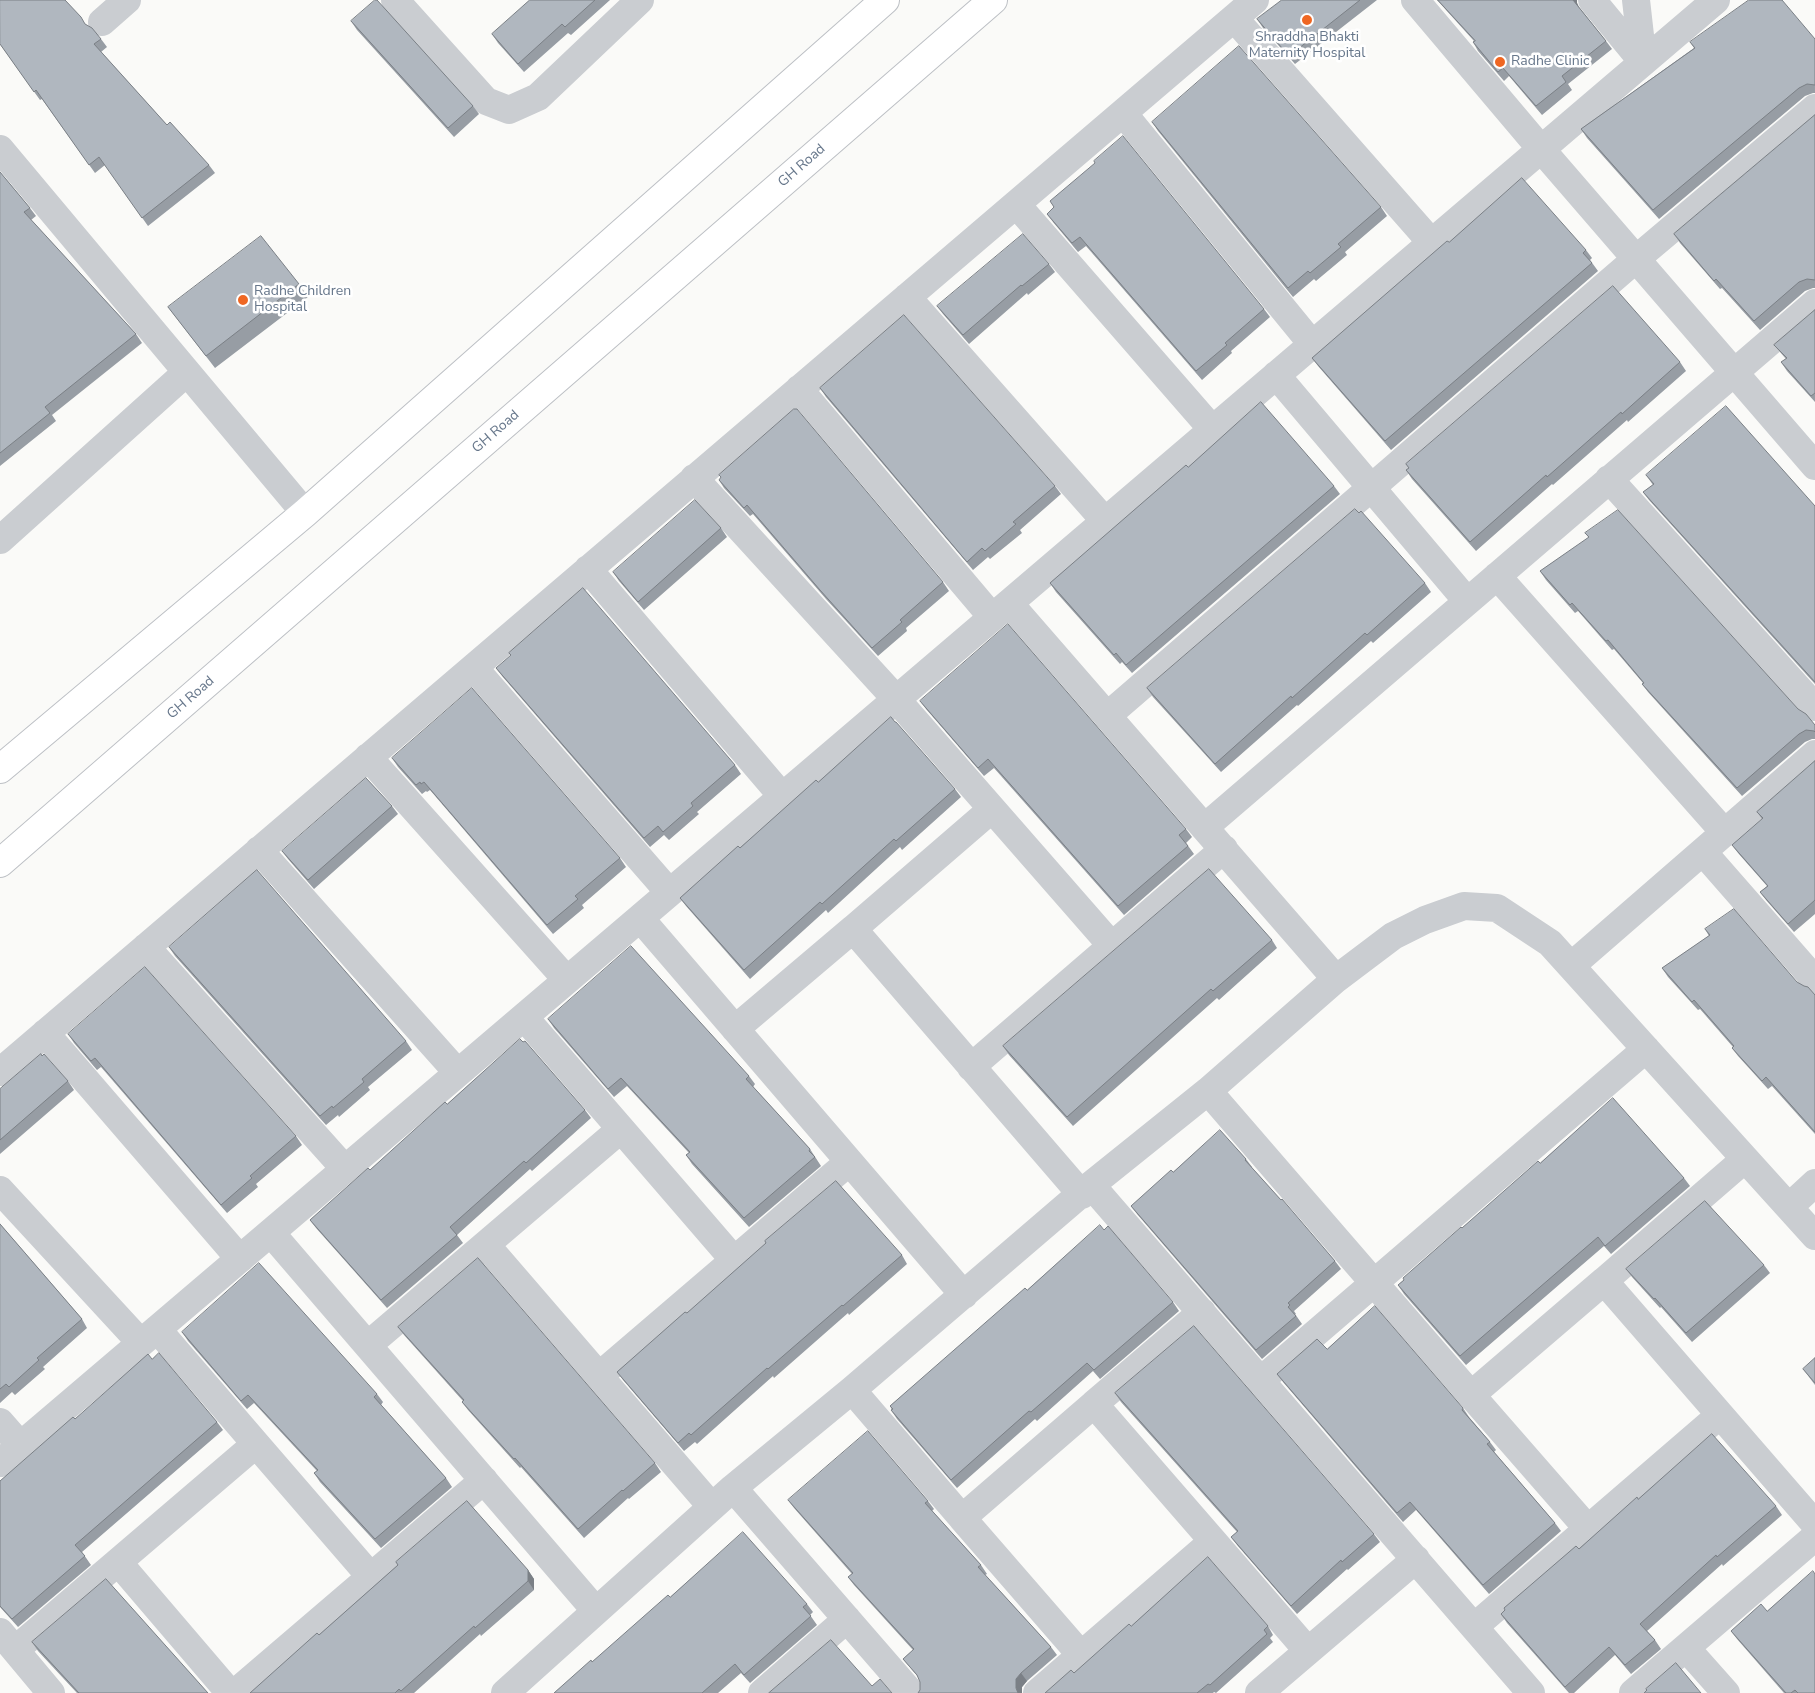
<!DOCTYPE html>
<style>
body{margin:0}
canvas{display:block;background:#fafaf8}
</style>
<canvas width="1815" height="1693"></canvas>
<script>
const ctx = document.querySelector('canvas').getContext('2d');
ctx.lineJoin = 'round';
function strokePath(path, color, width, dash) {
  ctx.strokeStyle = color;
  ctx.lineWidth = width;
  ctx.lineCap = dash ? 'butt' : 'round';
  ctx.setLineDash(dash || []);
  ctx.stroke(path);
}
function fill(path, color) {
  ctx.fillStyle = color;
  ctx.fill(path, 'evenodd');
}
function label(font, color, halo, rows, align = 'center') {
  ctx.font = font + ' "Nunito Sans",sans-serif';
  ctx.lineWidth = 5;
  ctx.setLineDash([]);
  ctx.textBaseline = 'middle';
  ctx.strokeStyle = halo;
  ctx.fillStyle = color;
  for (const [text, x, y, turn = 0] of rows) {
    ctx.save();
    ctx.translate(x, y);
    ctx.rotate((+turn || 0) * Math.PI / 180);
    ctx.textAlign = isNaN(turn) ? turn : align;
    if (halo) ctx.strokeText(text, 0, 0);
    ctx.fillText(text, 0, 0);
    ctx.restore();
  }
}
const major = new Path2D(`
 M0 769 305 513 885 0
 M0 863 993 0`);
strokePath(major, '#bdc0c5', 30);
strokePath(new Path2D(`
 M395 0 486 101 509 110 538 97 640 0
 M1415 0 1541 149 1815 466
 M1592 0 1643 62
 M1636 0 1643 62
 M1234 18 1431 242
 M102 22 127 0
 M1123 113 1312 344
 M0 149 305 513
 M1016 204 1212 429
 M907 297 1105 521
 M1276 375 1467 601
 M799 389 992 617
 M694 478 896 699 1112 946
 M1609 479 1815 707
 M0 540 187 372
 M588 569 782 796
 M1497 576 1725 833
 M1009 603 1336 979
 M474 668 669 892
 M1107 716 1636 259 1815 108
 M368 757 567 980
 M1205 827 1815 303
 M259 850 458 1073
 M1703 852 1815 980
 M853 929 992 809
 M146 947 345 1169
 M1571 966 1815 754
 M735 1029 853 929 1082 1195
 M45 1033 240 1259
 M971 1067 1224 849
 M0 1072 1255 0
 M1208 1091 1471 1395 1604 1281 1815 1524
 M621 1129 734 1260
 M1091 1185 1531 1693
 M0 1190 141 1343
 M1789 1207 1815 1183
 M271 1233 596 1611
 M486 1245 712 1507
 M1604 1281 1745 1159
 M964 1295 640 918 1716 0
 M368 1345 621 1129 524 1017
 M599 1376 849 1162
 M1260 1381 1646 1049
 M852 1390 962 1518 1094 1404 1213 1541 1037 1693
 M1471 1395 1588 1529
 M1094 1404 1202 1312
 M0 1422 21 1446
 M256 1444 371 1577
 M0 1463 640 918
 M733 1488 911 1693
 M962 1518 1081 1655
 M1213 1541 1308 1651
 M118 1562 230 1693
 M1474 1627 1720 1415
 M0 1632 51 1693
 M1686 1648 1726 1693
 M15 1650 256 1444 157 1329
 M235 1693 484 1480
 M505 1693 733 1488 852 1390 1091 1185 1208 1091 1336 979 1393 936 1425 920 1464 906 1497 908 1550 943 1815 1236
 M762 1693 847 1619
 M1259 1693 1416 1559
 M1633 1693 1815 1537`), '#cacdd1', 28);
strokePath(major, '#fff', 28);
fill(new Path2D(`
 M530 0H610L571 35 568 33 524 72 498 43 492 34Z
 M1282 0H1377L1295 64 1263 28 1257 19Z
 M1437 0H1577V3L1579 7 1606 41 1612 49 1568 84 1572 90 1542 115 1509 76 1504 81 1478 51 1473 42 1474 41Z
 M351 21 473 106 479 114 454 137 357 30Z
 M87 26 101 39 107 47 101 52 167 125 209 165 215 173 148 226 105 165 95 173 42 99 40 100 0 44Z
 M1815 39V93H1813L1805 96 1659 219 1587 138 1581 129 1694 48 1690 42Z
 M1815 115V288H1813L1805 291 1760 330 1722 288 1720 289 1680 243 1674 234Z
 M1152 122 1381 207 1387 216 1345 252 1347 255 1316 281 1314 279 1293 297 1158 131Z
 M0 172 30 208 36 216 31 220 136 334 142 343 52 415 56 421 0 466Z
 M1050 201 1264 309 1270 317 1231 351 1232 353 1202 380 1086 246 1078 252 1053 222 1047 214 1054 207Z
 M1449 242 1586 250 1592 258 1590 260 1598 271 1391 450 1318 366 1312 358Z
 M1049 264 1055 272 1028 295 1027 293 969 344 943 314 937 306Z
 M299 284 308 297 215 368 168 307Z
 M1815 310V402L1787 371 1781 362 1786 359 1774 345Z
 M1680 362 1686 371 1628 422 1627 420 1553 485 1552 484 1476 551 1412 479 1406 470 1409 468 1406 464Z
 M820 388 1055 486 1061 494 1020 530 1022 533 990 559 988 557 973 570 826 397Z
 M1188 467 1334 486 1340 494 1132 673 1122 662 1120 664 1056 592 1050 583Z
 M1646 475 1815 506V684L1649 500 1643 492 1653 485Z
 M719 480 943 582 949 591 906 628 907 631 878 656 826 599 753 514 750 516 724 488Z
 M721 528 727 537 644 610 619 581 613 572Z
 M1585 533 1798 709 1815 725V739H1812L1805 742 1742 796 1648 692 1642 684 1643 683 1614 649 1612 650 1578 611 1575 613 1546 580 1540 571 1589 538Z
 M1425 583 1431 592 1373 643 1371 641 1298 706 1297 705 1221 772 1153 697 1147 688Z
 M496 668 735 765 741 774 697 812 699 814 669 840 664 835 650 847 502 676Z
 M920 701 1186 829 1192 837 1186 843 1194 854 1124 915 994 768 984 776 926 709Z
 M392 758 620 858 626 867 582 905 584 908 553 934 430 790 427 792 426 791 422 794 398 767Z
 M1815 761V914L1794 932 1766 900 1760 892 1767 886 1738 853 1732 845 1762 819 1757 812Z
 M818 782 955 789 961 797 902 850 900 847 828 913 826 910 750 979 686 906 680 898Z
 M392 806 398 814 314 889 288 859 282 851Z
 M1705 929 1797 982 1815 995V1134L1772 1086 1768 1089 1738 1056 1732 1048 1733 1047 1700 1009 1698 1010 1668 977 1662 968 1709 936Z
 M1272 940 1277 948 1219 1000 1217 998 1073 1126 1009 1055 1003 1046Z
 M169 947 406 1041 412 1050 368 1087 370 1090 339 1117 338 1115 326 1125 175 956Z
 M548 1019 749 1076 755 1084 753 1087 810 1149 821 1166 749 1227 692 1164 686 1155 689 1153 627 1086 614 1097 554 1028Z
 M68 1034 296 1136 302 1145 256 1184 258 1187 227 1213 101 1067 97 1070 74 1043Z
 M68 1081 74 1090 0 1154V1089Z
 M447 1104 585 1110 591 1118 532 1171 530 1169 457 1235 463 1243 387 1308 316 1228 310 1220 370 1170Z
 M1246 1159 1252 1167V1168L1335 1261 1341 1269 1294 1311 1296 1314H1295L1302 1324 1262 1359 1137 1214 1131 1206 1173 1172Z
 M1540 1163 1684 1178 1690 1186 1611 1254 1604 1246 1466 1365 1404 1294 1398 1285 1462 1228Z
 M0 1224 82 1319 87 1328 43 1367 45 1369 15 1395 12 1392 0 1403Z
 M902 1255 907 1264 849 1315 848 1313 774 1378 773 1376 697 1444 695 1442 684 1451 623 1380 617 1372 687 1313Z
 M1764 1265 1770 1273 1692 1342 1661 1307 1660 1308 1632 1277 1626 1269Z
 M1027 1290 1173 1302 1179 1311 1100 1379 1093 1371 1037 1421 1035 1419 957 1488 897 1419 891 1410H892L890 1406Z
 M398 1327 655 1463 661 1472 629 1499 628 1498 584 1538 521 1467 520 1468 468 1410 462 1402 463 1401 404 1335Z
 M182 1332 377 1394 383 1402 381 1405 446 1478 452 1487 381 1548 320 1482 314 1473 317 1471 254 1403 247 1409 188 1341Z
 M1327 1349 1463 1408 1469 1417 1490 1442 1496 1450 1494 1452 1555 1523 1561 1531 1489 1594 1416 1510 1403 1522 1283 1382 1277 1374Z
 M1815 1358V1385L1803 1369Z
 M152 1359 217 1422 223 1430 82 1552 91 1565 18 1627 0 1607V1481L75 1419Z
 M1115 1393 1374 1534 1380 1542 1348 1570 1347 1569 1297 1614 1237 1545 1231 1537 1237 1532 1121 1402Z
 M1638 1499 1776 1506 1782 1515 1723 1566 1722 1564 1647 1631 1655 1640 1661 1649 1631 1674 1615 1655 1574 1693H1569L1507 1623 1501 1614Z
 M788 1500 928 1501 934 1509 932 1511 981 1565 987 1574 985 1575 1051 1647 1057 1655 1027 1681 1022 1687V1693H918L920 1690V1682L919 1678 903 1659 913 1650 854 1585 848 1577 852 1574 794 1508Z
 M396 1562 528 1570 534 1579V1590L481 1636 480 1634 414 1693H250L319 1635 398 1565Z
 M670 1597 807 1604 813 1612 810 1615 817 1625 750 1683 741 1673 718 1693H554L592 1662Z
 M1767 1611 1815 1693H1784L1737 1639 1731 1631Z
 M1131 1626H1268L1273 1635 1270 1638 1273 1642 1216 1693 1214 1692 1213 1693H1045L1074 1673Z
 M32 1642 208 1693H77L38 1651Z`), '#979da4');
fill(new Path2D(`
 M1573 0H1577V3L1580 10Z
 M528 1570 534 1579V1590L528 1581Z
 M1021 1673 1027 1681 1022 1687V1693H1018L1016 1688V1679Z`), '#7b8086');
const building = new Path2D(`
 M0 0H65L81 17 85 24 92 28 101 39 94 44 167 125 170 122 209 165 142 218 99 157 89 165 36 90 34 92 0 44Z
 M375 0H377L473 106 448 128 351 21Z
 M530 0H595L565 27 562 24 518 64 492 34Z
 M1282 0H1360L1289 56 1257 19Z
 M1438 0H1573L1606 41 1562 76 1566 82 1536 106 1503 68 1498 72 1473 42 1475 41Z
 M1749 0H1782L1815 39V85L1807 84 1799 88 1653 210 1581 129 1695 48 1690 42Z
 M1239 46 1381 207 1338 244 1341 247 1310 273 1308 271 1288 288 1152 122Z
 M1815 115V280L1807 279 1799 282 1754 321 1716 279 1714 281 1674 234Z
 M1123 136 1264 309 1225 343 1227 345 1196 371 1080 237 1072 243 1047 214 1054 207 1050 201 1095 163 1094 161Z
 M0 172 30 208 24 212 136 334 45 407 50 413 0 453Z
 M1522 178 1586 250 1583 253 1592 263 1385 441 1312 358 1447 241 1449 242Z
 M1023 234 1049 264 1022 286 1021 285 963 335 937 306Z
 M261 236 299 284 206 356 168 307Z
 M1613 286 1680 362 1622 414 1621 412 1547 477 1546 475 1470 542 1406 470 1409 468 1406 464Z
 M1815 310V393L1811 396 1781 362 1787 358 1774 345Z
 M904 315 1055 486 1013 522 1016 524 985 551 982 548 967 562 820 388Z
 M1261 402 1334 486 1126 665 1116 653 1114 655 1050 583 1186 465 1188 467Z
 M1726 406 1815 506V682L1643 492 1654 484 1646 475Z
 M794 409H797L943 582 900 620 902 622 872 648 820 590 747 505 744 508 719 480 721 477 719 475Z
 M695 500 721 528 638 602 613 572Z
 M1355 509 1359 513 1361 511 1425 583 1367 635 1365 633 1292 698 1291 696 1215 764 1147 688Z
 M1618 510 1798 709 1806 714 1815 725V732L1814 731 1806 730 1799 734 1737 788 1642 684 1644 683 1608 640 1606 641 1572 603 1570 605 1540 571 1589 537 1585 533Z
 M583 588 735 765 691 803 693 806 663 832 658 826 644 838 496 668 511 655 509 653Z
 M1008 624 1186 829 1179 835 1188 846 1118 906 988 759 978 768 920 701Z
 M472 688 620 858 575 896 578 899 547 925 424 782 421 784 420 782 416 785 392 758Z
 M891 717 895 722H896L955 789 896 841 894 839 822 904 820 902 744 970 680 898 738 846 740 848 816 780 818 782Z
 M1815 761V900L1788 924 1760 892 1768 886 1732 845 1763 818 1757 812Z
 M366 778 392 806 308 880 282 851Z
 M1209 869 1272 940 1213 991 1211 989 1067 1117 1003 1046Z
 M257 870 406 1041 362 1079 364 1082 333 1108 332 1106 320 1116 169 947Z
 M1734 909 1797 982 1804 986 1808 987 1815 995V1132L1766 1077 1762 1081 1732 1048 1734 1046 1694 1000 1692 1002 1662 968 1710 935 1705 929Z
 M631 946 749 1076 746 1079 810 1149 809 1151 815 1157 744 1218 686 1155 690 1152 621 1078 608 1089 548 1019Z
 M145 967 296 1136 250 1176 252 1178 221 1205 95 1058 91 1061 68 1034Z
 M520 1039 523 1042 525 1041 585 1110 526 1163 524 1161 450 1227 457 1235 381 1300 310 1220 368 1168 370 1170 445 1102 447 1104Z
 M41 1054 42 1056 44 1054 68 1081 0 1140V1089Z
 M1613 1098 1684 1178 1605 1246 1598 1237 1460 1356 1398 1285 1404 1280 1403 1278 1461 1227 1462 1228 1538 1161 1540 1163Z
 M1220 1130 1246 1159 1245 1160 1281 1200 1282 1199 1335 1261 1288 1303 1290 1305 1288 1307 1296 1316 1256 1350 1131 1206 1171 1170 1173 1172Z
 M836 1181 902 1255 843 1306 842 1305 768 1369 767 1368 691 1435 689 1433 678 1443 617 1372 685 1312 687 1313 766 1243 765 1241Z
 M1705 1201 1764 1265 1686 1333 1655 1298 1654 1299 1626 1269Z
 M0 1224 82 1319 37 1358 39 1360 9 1387 6 1384 0 1389Z
 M1100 1225 1104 1230 1108 1226 1173 1302 1094 1370 1087 1363 1031 1412 1029 1411 951 1480 891 1410 893 1409 890 1406 1025 1288 1027 1290Z
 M478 1258 655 1463 623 1491 622 1490 578 1529 515 1458 514 1459 462 1402 464 1400 398 1327Z
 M259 1263 377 1394 374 1397 446 1478 375 1539 314 1473 318 1470 248 1395 241 1401 182 1332Z
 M1375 1306 1463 1408 1462 1410 1490 1442 1487 1444 1555 1523 1483 1585 1410 1502 1397 1513 1277 1374 1317 1339 1327 1349Z
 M1194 1326 1374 1534 1342 1562 1341 1560 1291 1606 1231 1537 1238 1531 1115 1393Z
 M159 1353 217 1422 75 1545 85 1556 12 1619 0 1606V1481L73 1417 75 1419 148 1354 152 1359Z
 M1815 1358V1383L1803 1369Z
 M868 1431 928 1501 925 1503 981 1565 978 1567 1051 1647 1021 1673 1016 1679V1688L1018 1693H918L920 1690V1682L917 1675 903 1659 914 1649 848 1577 853 1573 788 1500Z
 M1712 1434 1776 1506 1717 1557 1716 1555 1640 1624 1655 1640 1625 1665 1609 1647 1565 1687 1501 1614 1505 1610 1504 1608 1576 1546 1579 1549 1637 1497 1638 1499Z
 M467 1501 528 1570V1581L475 1628 474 1626 401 1691 399 1689 395 1693H250L317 1633 319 1635 398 1565 396 1562Z
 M743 1532 807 1604 803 1607 811 1616 744 1675 735 1664 702 1693H554L591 1660 592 1662 668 1595 670 1597Z
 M1208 1557 1268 1626 1264 1630 1267 1634 1210 1685 1208 1684 1197 1693H1045L1071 1670 1074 1673 1129 1624 1131 1626Z
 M1813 1571 1815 1574V1693H1798L1795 1690 1791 1693H1786L1731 1631 1761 1604 1767 1611Z
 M106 1579 208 1693H79L32 1642Z
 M831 1640 872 1686 880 1679 892 1693H769Z
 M1676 1663 1701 1693H1644L1647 1690 1646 1689Z`);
fill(building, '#b0b7bf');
strokePath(building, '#7b8086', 1);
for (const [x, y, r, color] of [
 [1307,20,6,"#ef6723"],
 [1500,62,6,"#ef6723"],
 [243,300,6,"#ef6723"]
]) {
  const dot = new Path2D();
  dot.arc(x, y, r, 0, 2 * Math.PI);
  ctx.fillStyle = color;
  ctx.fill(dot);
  strokePath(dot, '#fff', 2);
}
label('14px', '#67778b', '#fff', [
 ["Shraddha Bhakti",1307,38,"center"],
 ["Maternity Hospital",1307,54,"center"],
 ["Radhe Clinic",1511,62],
 ["Radhe Children",254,292],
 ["Hospital",254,308]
], 'left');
label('14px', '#67778b', '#fff', [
 ["GH Road",802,166,-41],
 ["GH Road",496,432,-41],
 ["GH Road",191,698,-41]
]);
</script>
